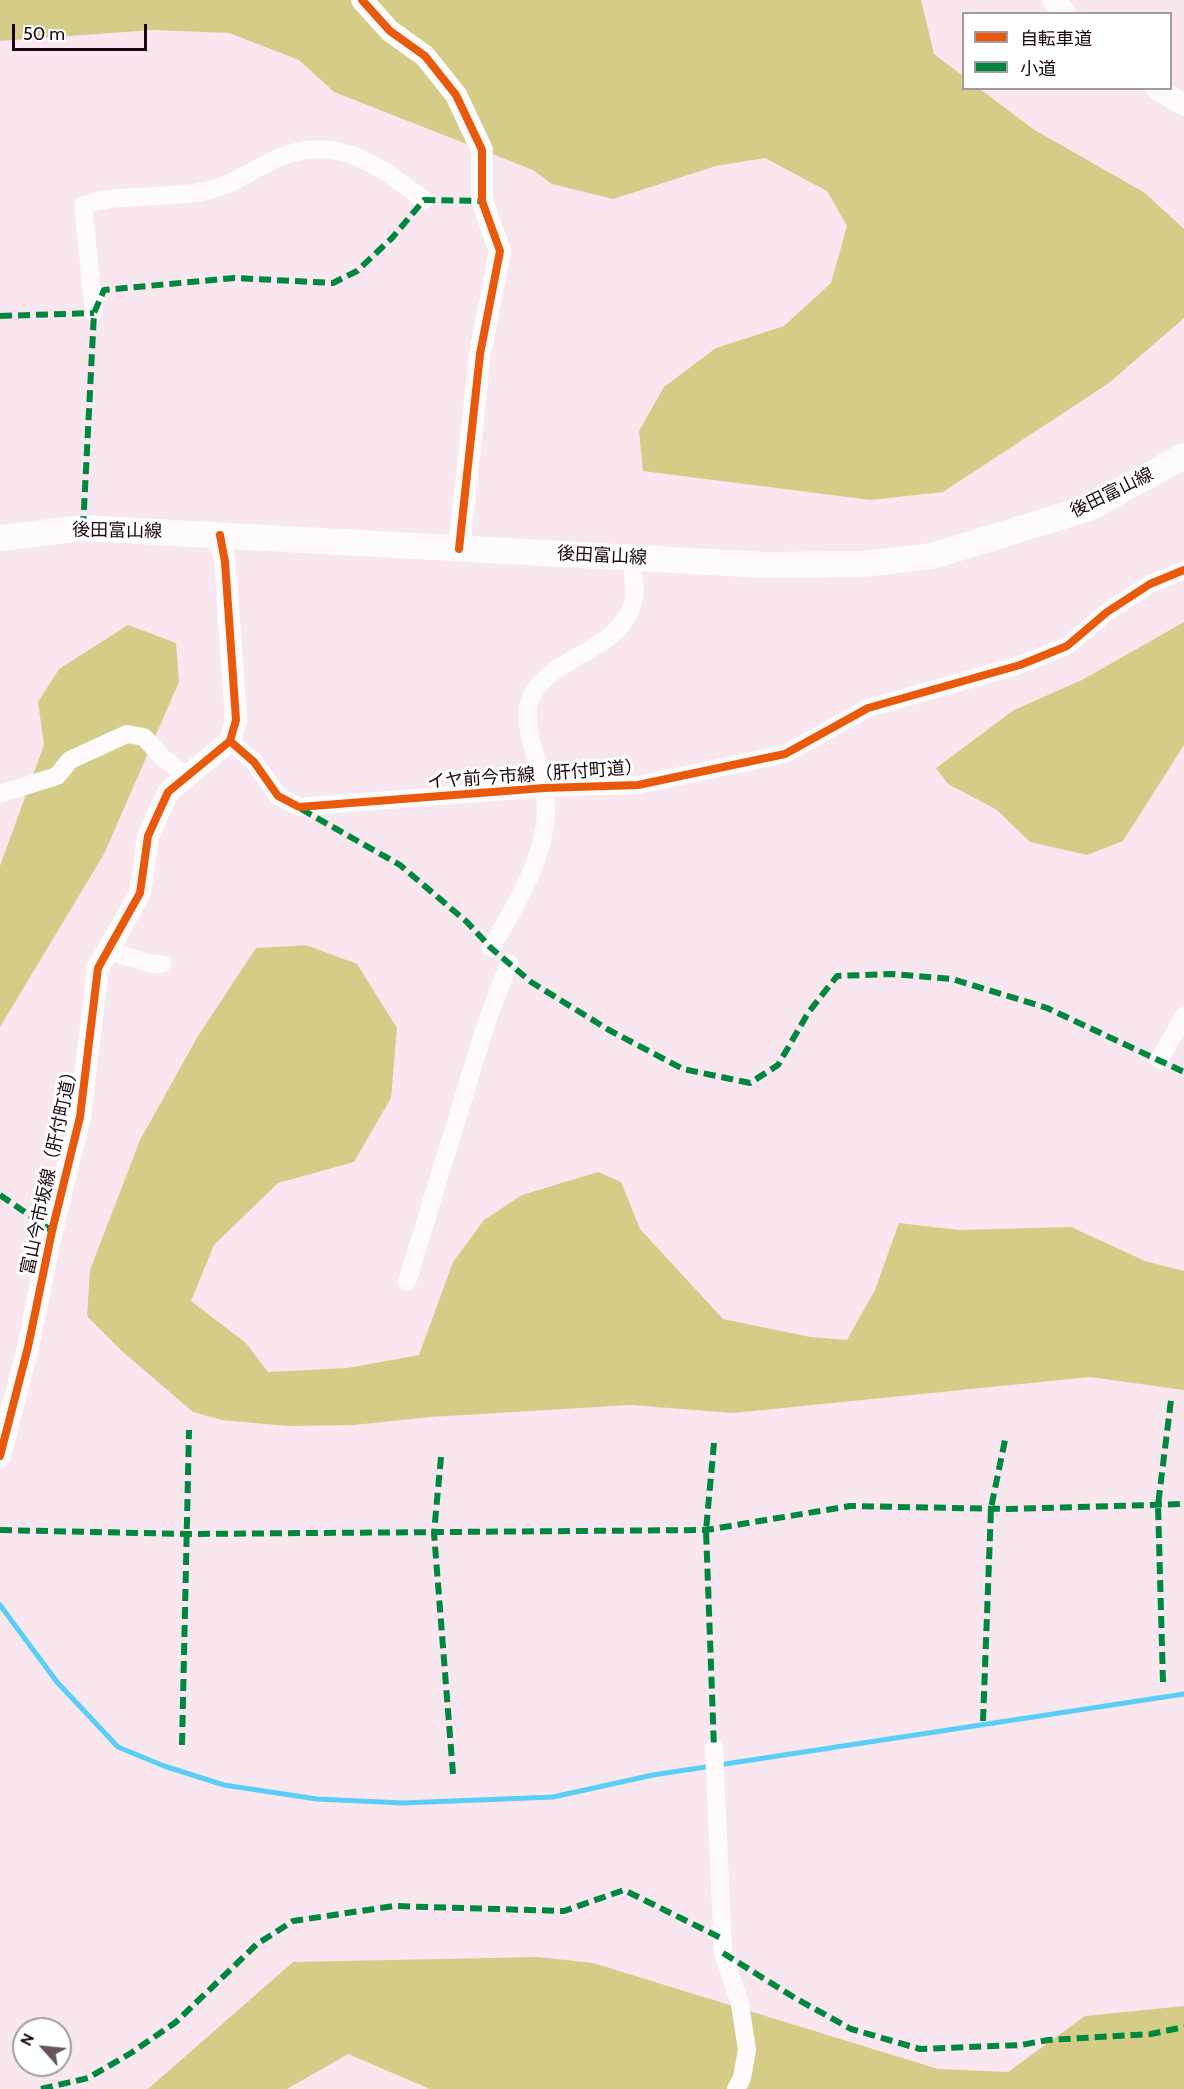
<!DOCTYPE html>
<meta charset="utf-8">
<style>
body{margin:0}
#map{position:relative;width:1184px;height:2089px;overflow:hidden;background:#f8e7ef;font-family:Cabin,"Noto Sans JP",sans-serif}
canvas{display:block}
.legend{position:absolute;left:962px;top:12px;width:210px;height:78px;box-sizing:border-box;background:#fff;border:2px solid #a49ba0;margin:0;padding:8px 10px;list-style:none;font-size:18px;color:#1b0411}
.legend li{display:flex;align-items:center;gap:12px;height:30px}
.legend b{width:30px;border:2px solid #a49ba0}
.north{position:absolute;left:12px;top:2017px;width:60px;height:60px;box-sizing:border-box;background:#fff;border:2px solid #a49ba0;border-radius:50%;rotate:297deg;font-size:16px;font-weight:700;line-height:24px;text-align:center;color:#1b0411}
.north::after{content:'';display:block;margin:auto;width:21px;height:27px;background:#68535f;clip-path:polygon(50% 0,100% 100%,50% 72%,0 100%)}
.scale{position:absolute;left:12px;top:24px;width:135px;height:27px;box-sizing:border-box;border:3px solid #1b0411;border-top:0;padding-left:8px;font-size:18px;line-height:21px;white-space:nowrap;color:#1b0411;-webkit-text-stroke:4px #fff;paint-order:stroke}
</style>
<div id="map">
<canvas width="1184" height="2089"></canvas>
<ul class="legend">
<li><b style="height:8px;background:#e8590c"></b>自転車道</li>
<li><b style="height:8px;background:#00873e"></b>小道</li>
</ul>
<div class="north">N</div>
<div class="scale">50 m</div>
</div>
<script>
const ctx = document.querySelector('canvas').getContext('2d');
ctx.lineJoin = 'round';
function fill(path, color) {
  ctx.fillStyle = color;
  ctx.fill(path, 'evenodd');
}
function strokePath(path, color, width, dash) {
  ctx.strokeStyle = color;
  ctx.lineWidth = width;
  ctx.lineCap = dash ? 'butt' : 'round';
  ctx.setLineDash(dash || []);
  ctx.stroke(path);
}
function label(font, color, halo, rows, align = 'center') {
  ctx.font = font + ' Cabin,"Noto Sans JP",sans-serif';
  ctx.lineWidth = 6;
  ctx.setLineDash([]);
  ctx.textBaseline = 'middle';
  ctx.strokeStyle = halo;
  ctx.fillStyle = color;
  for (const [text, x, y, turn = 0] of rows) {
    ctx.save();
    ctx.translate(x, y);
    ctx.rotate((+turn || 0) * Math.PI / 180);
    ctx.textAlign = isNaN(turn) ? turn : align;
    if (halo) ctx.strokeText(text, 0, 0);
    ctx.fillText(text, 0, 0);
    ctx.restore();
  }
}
fill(new Path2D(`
 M0 0H921L934 54 963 76 964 88 980 89 1033 129 1145 193 1184 229V318L1109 383 943 492 871 500 643 471 639 431 664 387 716 348 784 326 831 283 847 226 827 191 765 158 716 166 613 199 552 184 533 170 334 92 299 60 229 33 153 30 0 41Z
 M1184 622V745L1123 841 1087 855 1030 842 997 810 948 784 936 768 1014 710 1082 680Z
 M128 625 176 643 179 682 104 854 0 1027V866L44 745 38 702 59 669Z
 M306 945 357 964 397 1028 391 1098 354 1162 278 1183 214 1245 191 1301 246 1343 268 1372 348 1368 419 1355 453 1262 484 1220 522 1195 598 1172 621 1182 640 1229 723 1319 810 1337 847 1340 875 1290 899 1223 959 1230 1071 1227 1145 1261 1184 1271V1390L1090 1377 733 1413 631 1405 430 1417 354 1425 288 1426 222 1420 193 1412 123 1352 87 1316 90 1270 140 1140 198 1036 256 948Z
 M538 1957 593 1963 938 2069 1008 2072 1085 2016 1184 2006V2089H430L348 2054 287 2089H148L293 1962Z`), '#d5cc88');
strokePath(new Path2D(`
 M0 1605 57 1682 118 1747 164 1766 224 1785 317 1799 403 1803 553 1797 653 1775 1184 1694`), '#5acef7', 5);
strokePath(new Path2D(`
 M94 313 83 205C125 192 169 200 210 190 231 185 252 171 271 161 333 131 376 163 424 200
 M230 741 254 762 278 796 299 807 544 788 638 785 785 754 868 708 1020 665 1067 646 1107 612 1150 584 1184 570
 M0 794 57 776 70 760 127 734 144 737 162 757 185 775
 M491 948C514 907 544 861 546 813 548 778 515 723 533 693 557 654 619 651 633 603 637 591 632 571 631 558
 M107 950 151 964H162
 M1159 1060 1184 1016
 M407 1282 485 1027 509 963
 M714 1748 723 1953 740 2004 747 2050 742 2078 736 2089`), '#fefbfd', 18);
strokePath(new Path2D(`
 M362 0 390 31 425 56 456 95 482 150V201L500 251 480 354 459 549
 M1053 0 1066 14
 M1156 88 1184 105
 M0 1456 28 1347 52 1231 80 1117 98 968 140 893 148 836 168 792 230 741 236 720 225 562 220 535`), '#fefbfd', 22);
strokePath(new Path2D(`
 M0 538 83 528 765 565 863 564 932 556 1089 508 1184 456`), '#fefbfd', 26);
strokePath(new Path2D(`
 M0 316 94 313
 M83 528 94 313 104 290 234 278 333 283 357 271 392 238 424 200 482 201
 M301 809 400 865 467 922 491 948 531 982 609 1030 683 1069 750 1083 778 1065 808 1013 837 976 891 974 952 979 1047 1008 1184 1072
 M0 1195 52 1231
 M714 1443 706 1530 714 1748
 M441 1457 434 1533 453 1774
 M0 1530 186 1534 706 1530 850 1506 1007 1509 1184 1504
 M1163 1682 1158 1505 1171 1400
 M983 1721 991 1508 1005 1440
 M182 1745 189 1430
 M723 1953 795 1998 851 2029 920 2049 1021 2045 1048 2040 1151 2034 1184 2027
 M41 2089 88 2078 131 2053 176 2022 257 1944 293 1921 394 1906 564 1911 624 1890 723 1939`), '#00873e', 6, [12, 6]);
strokePath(new Path2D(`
 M362 0 390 31 425 56 456 95 482 150V201L500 251 480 354 459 549
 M230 741 254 762 278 796 299 807 544 788 638 785 785 754 868 708 1020 665 1067 646 1107 612 1150 584 1184 570
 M0 1456 28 1347 52 1231 80 1117 98 968 140 893 148 836 168 792 230 741 236 720 225 562 220 535`), '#e8590c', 8);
label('18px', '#1b0411', '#fff', [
 ["後田富山線",1112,493,-26],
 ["後田富山線",117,531,1],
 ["後田富山線",602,556,3],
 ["イヤ前今市線（肝付町道）",535,775,-4],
 ["富山今市坂線（肝付町道）",50,1169,-78]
]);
</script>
